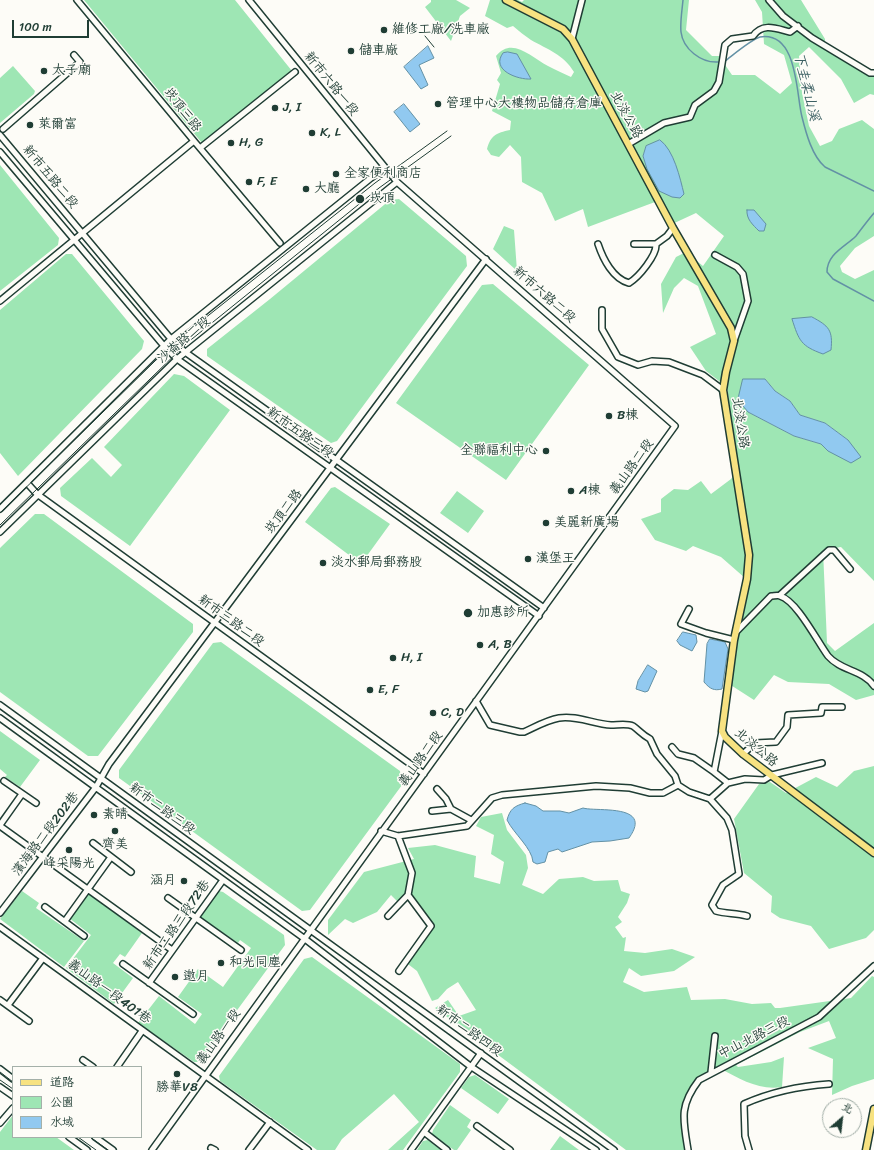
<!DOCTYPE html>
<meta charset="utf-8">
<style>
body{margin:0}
#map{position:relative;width:874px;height:1150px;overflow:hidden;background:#fdfcf7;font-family:Sriracha,"LXGW WenKai TC",sans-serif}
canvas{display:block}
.legend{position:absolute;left:12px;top:1066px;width:130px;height:72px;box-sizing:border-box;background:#fdfcf7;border:1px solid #a4b0a9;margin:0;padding:5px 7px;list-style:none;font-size:12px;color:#1f3d34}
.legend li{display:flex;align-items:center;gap:8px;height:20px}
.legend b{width:20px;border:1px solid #a4b0a9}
.north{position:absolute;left:822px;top:1098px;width:40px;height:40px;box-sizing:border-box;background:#fdfcf7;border:1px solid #a4b0a9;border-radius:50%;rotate:28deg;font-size:11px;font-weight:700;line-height:16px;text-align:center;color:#1f3d34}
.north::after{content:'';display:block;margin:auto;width:14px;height:18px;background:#1f3d34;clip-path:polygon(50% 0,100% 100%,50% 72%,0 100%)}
.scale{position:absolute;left:12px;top:20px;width:77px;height:18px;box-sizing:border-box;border:2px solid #1f3d34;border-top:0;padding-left:5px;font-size:12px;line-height:14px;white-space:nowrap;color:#1f3d34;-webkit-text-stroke:3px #fdfcf7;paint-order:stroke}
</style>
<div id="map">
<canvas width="874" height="1150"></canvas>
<ul class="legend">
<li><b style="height:5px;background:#f7e281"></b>道路</li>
<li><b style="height:11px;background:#9ee6b4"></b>公園</li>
<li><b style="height:11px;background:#91c9f0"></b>水域</li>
</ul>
<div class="north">北</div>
<div class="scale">100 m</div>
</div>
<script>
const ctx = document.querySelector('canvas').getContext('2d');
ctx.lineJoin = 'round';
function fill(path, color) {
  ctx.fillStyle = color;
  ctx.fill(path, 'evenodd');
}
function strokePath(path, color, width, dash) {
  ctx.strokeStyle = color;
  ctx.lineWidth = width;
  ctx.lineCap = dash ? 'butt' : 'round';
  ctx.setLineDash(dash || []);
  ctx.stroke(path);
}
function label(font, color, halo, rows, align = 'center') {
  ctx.font = font + ' Sriracha,"LXGW WenKai TC",sans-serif';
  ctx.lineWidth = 3;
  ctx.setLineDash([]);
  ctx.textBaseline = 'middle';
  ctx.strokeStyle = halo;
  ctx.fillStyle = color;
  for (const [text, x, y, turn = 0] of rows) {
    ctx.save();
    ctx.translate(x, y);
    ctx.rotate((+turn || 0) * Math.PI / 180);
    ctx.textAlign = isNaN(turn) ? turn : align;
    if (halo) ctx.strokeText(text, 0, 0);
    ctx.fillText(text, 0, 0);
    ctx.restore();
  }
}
fill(new Path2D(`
 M84 0H235L292 71 202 143Z
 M431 0H456L470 8 460 16 451 41 425 7 431 2Z
 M490 0H518L522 2 524 0H689L686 30 712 56H719L732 75H755L780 94 792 83 784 55 764 44 762 12 755 0H801L825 39V45L874 74V95L870 94 854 103 841 79 809 47 799 56 802 93 809 126 820 146 832 141 839 129 862 120 874 129V236L855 248 840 266 842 272 855 279 874 270V581L841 547 823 550 827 643 835 651 874 623V695L856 700 829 684 788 682 774 675 754 700 726 682 745 578 721 557 693 546 686 551 655 540 641 519 661 512V499L674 489 688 490 701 481 711 494 731 479 738 469 727 387 706 371 690 347 716 334 698 286 684 278 674 288 663 313 661 284 676 257 686 252 703 266 724 236 696 213 668 226 655 202 588 227 583 209 555 221 542 193 522 182 521 157 510 145 499 157 491 155 487 149C491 135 496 133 510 130L511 121 492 111 500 84 497 80 501 73 496 56C512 36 531 57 548 66 555 70 563 73 571 77L574 72C564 55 547 49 531 40 525 36 519 31 513 26L507 28 485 16ZM646 146 672 158 679 176 647 169 643 156ZM765 379 775 391 790 401 800 415 825 423 848 440 828 451 821 444 794 436 748 412Z
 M13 66 35 91 34 94 0 123V78Z
 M0 165 59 238 58 245 0 291Z
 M399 199 466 256 467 266 337 441 331 443 207 356V349L270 299 390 200Z
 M504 226 514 230 517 271 493 249Z
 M66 254H72L144 341 142 349 18 476 0 453V310Z
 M493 284 589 365 506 480 396 403 482 285Z
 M174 374 184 376 230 410 130 546 61 496 60 488 92 458 111 477 122 465 104 447Z
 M335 487 390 524 361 564 305 522 331 488Z
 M457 491 484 511 468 533 440 513Z
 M35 514H44L193 624V632L98 756H88L0 692V548Z
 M221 642 400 771 402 785 310 910 302 911 119 778V770L213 643Z
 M0 731 40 760 20 787 5 777 7 775 0 769Z
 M874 766V930L866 938 829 949 811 926 780 918 771 912 772 896 744 873 734 819 759 784 770 782 786 793 816 777 837 787 854 771Z
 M502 813 507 830 526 855 528 868 522 885 543 894 559 879 583 877 594 881 618 880 621 891 630 894 627 903 618 917 622 922 615 927 623 938 626 937 624 951 645 953 672 949 695 957 674 971 641 976 629 968 623 982 644 992 687 987 691 1000 725 999 752 1004 771 1003 775 1008H780L851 998 872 976 874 977V1079L852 1086 832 1095 833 1059 808 1048 836 1038 829 1021 800 1032 736 1065 738 1067 771 1062 784 1057 782 1087C760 1091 740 1079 721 1069L697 1084 685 1102 688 1150H626L435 1008 448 1000 459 1016 476 1010 458 982 447 989 438 999 432 1001 417 971 404 961 433 927 405 895 398 902 391 895 377 912 353 923 345 919 328 935V920L364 872 414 859 408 848 435 845 476 856 474 877 500 884 504 862 491 854 494 835 476 826 481 817Z
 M22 891 39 903 36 908 84 941 64 967 0 919Z
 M219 891 223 892 284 935 285 945 199 1062H194L138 1023 159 996 195 1024 202 1014 178 997 198 969 223 987 251 948 240 940 238 943 200 917Z
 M88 893 142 933 125 957 120 954 113 963 133 978 114 1004 66 968 91 935 69 918Z
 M312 957 460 1064V1072L403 1150H388L419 1122 394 1094 342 1139 335 1150H317L220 1081 219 1076 304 959Z
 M475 1075 509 1099 498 1114 461 1088 469 1077Z
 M450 1105 471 1120 467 1127 471 1130 457 1150H454L432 1134 433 1130Z
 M13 1115V1137H56L74 1150H0V1132Z
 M560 1136 579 1150H550Z
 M428 1140 441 1150H417L423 1141Z`), '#9ee6b4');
const water = new Path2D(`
 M428 46 434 58 419 65 428 85 421 89 404 67Z
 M508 52 517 54 531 79C518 80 490 70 503 53Z
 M404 104 420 124 410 132 394 112Z
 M660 140C674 150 680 178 684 194L680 198 672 197 659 191 647 169 643 156 646 146Z
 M747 210H754L766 224 764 231H759C753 225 746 219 747 210Z
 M812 317C829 326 833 330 831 350L823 354C801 346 799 341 792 319Z
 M743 379H765L775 391 790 401 800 415 825 423 848 440 861 457 851 463 828 451 821 444 794 436 748 412 738 400Z
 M683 632 696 635 697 642 692 651 680 645 677 641Z
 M710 639 725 642 728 649 722 689C714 691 710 689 704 682L707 644Z
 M648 665 657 671 648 691 645 692 636 689 638 681Z
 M525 803 536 806 543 811H560L569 813 583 808C596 812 654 803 629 838L610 841 592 842 562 852 558 849 548 852 545 862 537 864 533 862C532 848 514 834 507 820 510 809 514 806 525 803Z`);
fill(water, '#91c9f0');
strokePath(water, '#6391a5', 1);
strokePath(new Path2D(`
 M683 0C682 11 680 22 681 32 683 49 701 63 718 62
 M725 61C733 55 752 39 760 37 798 31 796 94 802 117 806 133 812 156 825 167L874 191
 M874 213C868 220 862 228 856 236 845 247 827 254 827 272L833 279 874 301`), '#6391a5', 1.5);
const minor = new Path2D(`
 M769 0 783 16 812 38 870 73H874
 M572 39 582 0
 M3 129 80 62 74 55
 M0 135 171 339 185 352 544 608
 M194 141 280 243
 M630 143 664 123 690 117 695 105 714 91 719 82 725 45 732 39 753 36C763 22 777 29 790 32L798 26
 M200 148 295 72
 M0 152 164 346 177 359 539 616
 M598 244C603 259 613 279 629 283 639 277 657 255 656 244L667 236 673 228
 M634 244H656
 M715 255 737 267 743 274 748 301 734 341
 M0 301 194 141 77 0
 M602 310V329L618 357 638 365 652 361 669 362 703 375 723 390
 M27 483 37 494 424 774
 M0 509 171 339 371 178 385 168
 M0 532 177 359 397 182
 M780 595 829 550H834L850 569
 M689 609 681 624 706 633 734 640
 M736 632 771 596C774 596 778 595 780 596 797 601 817 641 828 656 841 671 863 670 874 686
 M476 701 490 725 520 732H524C535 727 547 720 559 718 576 715 594 724 611 725 618 725 627 723 633 726 640 731 641 734 650 739L657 754 675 776 678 785 689 792 710 799 727 818 732 830 739 874 723 885 712 905 716 911C726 914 736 913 747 916
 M0 705 614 1150
 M0 718 305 939 470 1066 596 1150
 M722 731 714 772 728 783 745 779 764 780 772 775 822 763
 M672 747 678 754 694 758 714 772
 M743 754 755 743 776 742 787 727 788 715 821 713 822 707H842
 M4 781 36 803
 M437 789 446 799 451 809 471 820
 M710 799 728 783
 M432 811 451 809
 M0 825 22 794
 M0 826 172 950
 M381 831 398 836 467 826 492 798 502 795 596 786 630 788 650 793H663L678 785
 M93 843 131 872
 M168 898 241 950
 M45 907 84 936
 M0 913 96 787 109 764 486 259
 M388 916 408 895 412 873 398 836
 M65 921 111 857
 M0 927 308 1150
 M123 964 193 1014
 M399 971 431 926 408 895
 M149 983 223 880
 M0 1000 29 1021
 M8 1005 43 958
 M83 1060 93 1067
 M117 1067 142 1031
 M0 1069 13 1079
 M711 1072 715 1036
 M0 1087 13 1096
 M0 1123 13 1108
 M477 1126 510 1150
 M424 1132 447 1150
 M69 1137 87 1150
 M95 1137 113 1150
 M211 1148 215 1150
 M152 1150 675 426 397 182 249 0
 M249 1150 270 1122
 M411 1150 481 1053
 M688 1150C683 1119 679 1106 699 1080L819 1017 874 966
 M749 1150 745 1136 744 1104C771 1092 799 1086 829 1084`);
const major = new Path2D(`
 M506 0 563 29 572 39 673 228 731 328 734 341 726 372 723 390 749 555 747 579 734 640 722 731 725 737 743 754 874 853
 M866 1150 874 1109`);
strokePath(minor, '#1f3d34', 8);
strokePath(major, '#1f3d34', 9);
strokePath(minor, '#fdfcf7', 5);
strokePath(major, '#f7e281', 6);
strokePath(new Path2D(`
 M425 36 434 47
 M0 513 155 361 180 338 375 183 447 131
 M0 525 187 343 379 188 451 136
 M0 1072 13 1082
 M0 1080 13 1089
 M78 1137 96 1150
 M90 1137 108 1150`), '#1f3d34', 1);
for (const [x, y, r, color] of [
 [384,30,4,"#1f3d34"],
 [351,51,4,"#1f3d34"],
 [44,71,4,"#1f3d34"],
 [438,104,4,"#1f3d34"],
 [275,108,4,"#1f3d34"],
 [30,125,4,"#1f3d34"],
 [312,133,4,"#1f3d34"],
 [231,143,4,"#1f3d34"],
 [336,174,4,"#1f3d34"],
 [249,182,4,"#1f3d34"],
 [306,189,4,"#1f3d34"],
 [360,199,5,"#1f3d34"],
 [609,416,4,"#1f3d34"],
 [546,451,4,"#1f3d34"],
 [571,491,4,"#1f3d34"],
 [546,523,4,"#1f3d34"],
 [528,559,4,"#1f3d34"],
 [323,563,4,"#1f3d34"],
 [468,613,5,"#1f3d34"],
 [480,645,4,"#1f3d34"],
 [393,658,4,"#1f3d34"],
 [370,690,4,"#1f3d34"],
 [433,713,4,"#1f3d34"],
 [94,815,4,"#1f3d34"],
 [115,831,4,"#1f3d34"],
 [69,850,4,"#1f3d34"],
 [184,881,4,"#1f3d34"],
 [221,963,4,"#1f3d34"],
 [175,977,4,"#1f3d34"],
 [177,1074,4,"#1f3d34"]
]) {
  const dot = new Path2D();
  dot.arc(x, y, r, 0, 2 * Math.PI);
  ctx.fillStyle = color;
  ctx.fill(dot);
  strokePath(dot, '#fdfcf7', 1.5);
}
label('13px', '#1f3d34', '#fdfcf7', [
 ["維修工廠/洗車廠",392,30],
 ["儲車廠",359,51],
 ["太子廟",52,71],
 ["管理中心大樓物品儲存倉庫",446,104],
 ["J, I",283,108],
 ["萊爾富",38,125],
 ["K, L",320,133],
 ["H, G",239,143],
 ["全家便利商店",344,174],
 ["F, E",257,182],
 ["大廳",314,189],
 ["崁頂",369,199],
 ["B棟",617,416],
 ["全聯福利中心",538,451,"right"],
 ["A棟",579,491],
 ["美麗新廣場",554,523],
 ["漢堡王",536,559],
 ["淡水郵局郵務股",331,563],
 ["加惠診所",477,613],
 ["A, B",488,645],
 ["H, I",401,658],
 ["E, F",378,690],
 ["C, D",441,713],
 ["素晴",102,815],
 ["齊美",115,845,"center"],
 ["峰采陽光",69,864,"center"],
 ["涵月",176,881,"right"],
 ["和光同塵",229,963],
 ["邀月",183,977],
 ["勝華V8",177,1088,"center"]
], 'left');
label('13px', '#1f3d34', '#fdfcf7', [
 ["新市六路一段",331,84,51],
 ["崁頂三路",182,110,52],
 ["北淡公路",626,115,61],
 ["新市五路二段",50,177,50],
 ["新市六路二段",544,295,41],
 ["沙崙路二段",184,340,-40],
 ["北淡公路",740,423,81],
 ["新市五路三段",300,433,35],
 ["義山路二段",632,467,-54],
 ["崁頂二路",284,512,-53],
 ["新市三路二段",231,621,36],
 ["北淡公路",756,748,40],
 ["義山路二段",421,759,-54],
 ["新市二路三段",162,809,36],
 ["濱海路二段202巷",46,834,-53],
 ["新市二路三段72巷",177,925,-55],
 ["義山路一段401巷",109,992,36],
 ["新市二路四段",469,1031,36],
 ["義山路一段",219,1037,-54],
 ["中山北路三段",754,1038,-27]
]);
label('italic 14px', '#3c6063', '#fdfcf7', [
 ["下圭柔山溪",806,87,76]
]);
</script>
